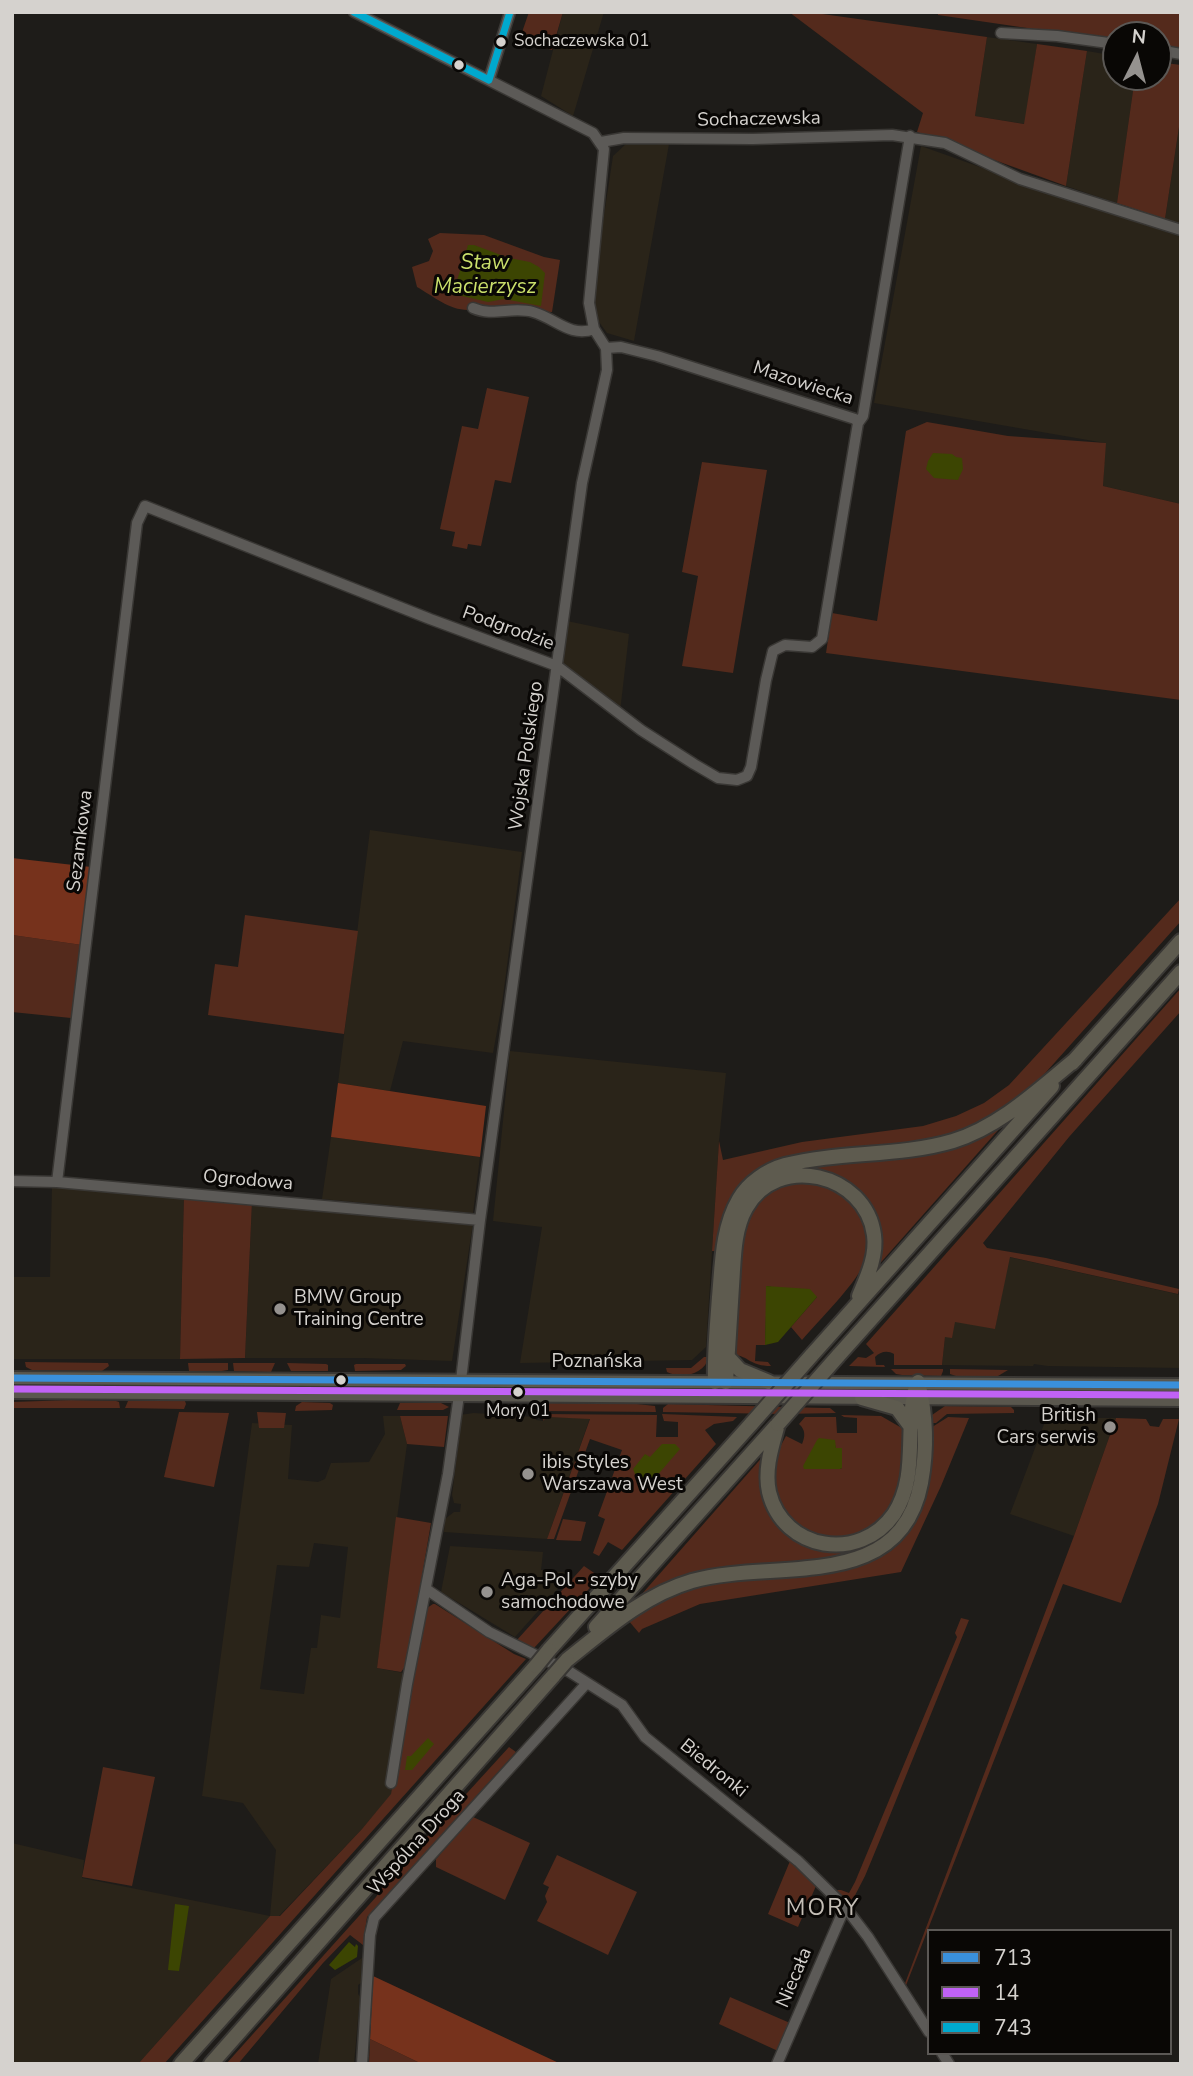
<!DOCTYPE html>
<meta charset="utf-8">
<style>
body{margin:0}
#map{position:relative;width:1193px;height:2076px;overflow:hidden;background:#1e1c19;font-family:"Nunito Sans",sans-serif}
canvas{display:block}
.frame{position:absolute;inset:0;border:14px solid #d5d2ce;pointer-events:none}
.legend{position:absolute;left:927px;top:1929px;width:245px;height:126px;box-sizing:border-box;background:#090705;border:2px solid #5b5855;margin:0;padding:9px 12px;list-style:none;font-size:21px;color:#d5d2ce}
.legend li{display:flex;align-items:center;gap:14px;height:35px}
.legend b{width:35px;border:2px solid #5b5855}
.north{position:absolute;left:1102px;top:21px;width:70px;height:70px;box-sizing:border-box;background:#090705;border:2px solid #5b5855;border-radius:50%;rotate:6deg;font-size:19px;font-weight:700;line-height:28px;text-align:center;color:#d5d2ce}
.north::after{content:'';display:block;margin:auto;width:24px;height:32px;background:#95928f;clip-path:polygon(50% 0,100% 100%,50% 72%,0 100%)}
</style>
<div id="map">
<canvas width="1193" height="2076"></canvas>
<div class="frame"></div>
<ul class="legend">
<li><b style="height:9px;background:#3a90db"></b>713</li>
<li><b style="height:9px;background:#c062f5"></b>14</li>
<li><b style="height:9px;background:#00a9ce"></b>743</li>
</ul>
<div class="north">N</div>
</div>
<script>
const ctx = document.querySelector('canvas').getContext('2d');
ctx.lineJoin = 'round';
function fill(path, color) {
  ctx.fillStyle = color;
  ctx.fill(path, 'evenodd');
}
function strokePath(path, color, width, dash) {
  ctx.strokeStyle = color;
  ctx.lineWidth = width;
  ctx.lineCap = dash ? 'butt' : 'round';
  ctx.setLineDash(dash || []);
  ctx.stroke(path);
}
function label(font, color, halo, rows, align = 'center') {
  ctx.font = font + ' "Nunito Sans",sans-serif';
  ctx.lineWidth = 6;
  ctx.setLineDash([]);
  ctx.textBaseline = 'middle';
  ctx.strokeStyle = halo;
  ctx.fillStyle = color;
  for (const [text, x, y, turn = 0] of rows) {
    ctx.save();
    ctx.translate(x, y);
    ctx.rotate((+turn || 0) * Math.PI / 180);
    ctx.textAlign = isNaN(turn) ? turn : align;
    if (halo) ctx.strokeText(text, 0, 0);
    ctx.fillText(text, 0, 0);
    ctx.restore();
  }
}
fill(new Path2D(`
 M563 12H604L573 116 541 96Z
 M987 37 1037 44 1025 124 975 116Z
 M1087 51 1116 56V77H1135L1117 203 1066 186Z
 M1181 114V224L1165 219Z
 M627 143 669 144 634 341 607 333 599 322 594 305 597 261 613 156Z
 M921 146 1098 209 1181 237V504L1103 486 1105 443 874 403Z
 M567 621 629 634 620 712 561 666Z
 M370 830 522 852 502 1004 493 1053 403 1041 390 1091 338 1083Z
 M510 1051 726 1073 719 1141 706 1347 692 1360 520 1363 542 1227 493 1221Z
 M331 1137 480 1157 473 1213 322 1199Z
 M12 1186 13 1277H50L52 1187 184 1195 180 1359H12Z
 M252 1202 473 1223 452 1361 364 1358H245Z
 M1009 1257 1181 1295V1368L1048 1366 1034 1364 1033 1366 942 1365 945 1336 955 1321 995 1328Z
 M474 1413 536 1417V1420L543 1421 547 1417 590 1418 547 1539 444 1532 445 1519 454 1512H460L461 1504 454 1503 452 1495 460 1431V1415Z
 M383 1416H400L407 1444 377 1668 414 1675 392 1794 362 1829 279 1916H270L138 2064H12V1843L84 1860 82 1878 270 1916 276 1850 243 1803 202 1796 252 1423 292 1425 288 1479 318 1482 325 1479 331 1463 369 1462 385 1434ZM314 1543 348 1547 340 1618 321 1615 317 1648H311L304 1694 260 1689 277 1565 309 1567Z
 M1078 1416 1085 1418H1116L1074 1536 1010 1514 1046 1419H1065L1064 1423 1070 1424Z
 M450 1546 543 1552 541 1570 572 1573 515 1637 441 1592Z
 M362 1958 361 1983 358 1985V1994L360 1997 354 2064H318L331 1979Z`), '#2a2419');
fill(new Path2D(`
 M529 12H563L552 50 519 41Z
 M789 12H808L987 37 975 116 1024 124 1037 44 1087 51 1066 186 917 132 923 113Z
 M938 12H1181V50L1158 47V35H1116V41L938 15Z
 M1158 62 1181 65V114L1165 219 1117 203 1135 77H1158Z
 M440 233 484 235 544 257 560 260 552 312 476 309C454 314 436 298 417 287L412 267 429 261 433 251 428 239Z
 M487 388 529 397 511 483 495 480 481 546 468 544 467 549 452 546 455 532 440 529 462 426 478 429Z
 M927 422 1008 436 1106 443 1103 486 1181 504V700L826 653 832 613 877 621 906 431Z
 M702 462 767 470 733 673 682 666 698 576 682 572Z
 M1181 898V921L1031 1089 1014 1104 964 1132 924 1143 795 1156 741 1185 731 1200 721 1225 716 1251H712L719 1141 723 1160 802 1142 923 1126 956 1116 984 1103 1009 1085Z
 M245 915 358 931 344 1034 208 1015 215 964 238 967Z
 M12 935 82 945 71 1018 12 1012Z
 M1181 988V1011L1069 1137 983 1243 987 1248 1046 1258 1179 1289 1178 1294 1010 1257 995 1329 955 1322 952 1338 945 1337 942 1365H894V1354C887 1350 880 1352 875 1357L876 1365H884L885 1367 849 1366 858 1357 866 1358 874 1353 866 1344Z
 M1008 1119 875 1269C875 1256 877 1225 874 1213 866 1183 829 1172 802 1169L894 1157Z
 M790 1181C800 1181 813 1179 822 1182 855 1194 880 1230 864 1264 853 1287 820 1319 802 1340L791 1327 817 1297 767 1286 765 1345H756L755 1361 768 1362 771 1366C750 1366 750 1357 733 1354L743 1233C753 1206 763 1192 790 1181Z
 M184 1195 252 1202 245 1358 180 1359Z
 M704 1357H709C704 1375 682 1379 667 1372L666 1368H691Z
 M25 1362 108 1363 109 1366 102 1371 32 1370 26 1367Z
 M188 1363H228V1370L222 1371H189Z
 M233 1363H275L271 1372 234 1371Z
 M287 1363 326 1364 328 1365V1371H291Z
 M356 1364H405L406 1366 401 1370 355 1371 354 1365Z
 M891 1369H943V1371L941 1376 902 1375 896 1374Z
 M950 1369 1008 1370 998 1376H956L950 1374Z
 M12 1382 391 1385 392 1391 12 1388Z
 M490 1386 700 1388 695 1390 579 1389 490 1391Z
 M730 1388 899 1389 907 1393 737 1391Z
 M1133 1390H1181V1396L936 1393 943 1391 1082 1392Z
 M71 1400 116 1401 119 1402 120 1408H12V1402Z
 M128 1401H185L186 1404 184 1409 125 1408Z
 M302 1402 330 1403 333 1405 332 1410 295 1411 296 1406Z
 M400 1403H441L449 1407 443 1410H397Z
 M549 1403 637 1404 655 1406 656 1412 543 1411 544 1407Z
 M668 1404 824 1408H830L836 1413 782 1414 663 1412V1408Z
 M945 1406 1011 1407 1014 1410V1413L947 1414 936 1423H930L932 1415Z
 M179 1412 229 1413 214 1487 164 1477Z
 M257 1412 286 1413 284 1428H259Z
 M544 1414 657 1415 656 1437H678V1422L664 1421 662 1414 737 1417 733 1421 714 1424 705 1430 716 1444 622 1550 608 1542 599 1556 593 1553 605 1519 598 1516 622 1450 590 1439 554 1539H547L590 1419 547 1417 543 1421Z
 M841 1415 881 1416 907 1431 903 1477 897 1501 883 1520 857 1536 836 1539 815 1538 785 1516 773 1490V1460L786 1436 802 1444C805 1437 806 1430 799 1424L805 1417H836L837 1433H857V1418L844 1417ZM835 1445 842 1468 840 1469 804 1468Z
 M400 1416H448L444 1447 407 1444Z
 M948 1417 969 1418 941 1486 901 1572 700 1604 642 1629 639 1633 628 1620C651 1606 674 1591 700 1585 759 1571 865 1588 905 1537 909 1531 912 1524 915 1518 921 1507 927 1495 929 1483 932 1466 929 1446 929 1429Z
 M1116 1418 1146 1419 1150 1426 1159 1427 1163 1419H1179L1158 1504 1121 1603 1063 1584 905 1988 904 1986 1074 1536Z
 M765 1454C764 1464 760 1477 761 1487 764 1521 798 1553 833 1550 852 1549 868 1544 886 1536L859 1553 830 1559 755 1566 634 1603Z
 M396 1517 431 1523 407 1664 401 1672 377 1668Z
 M563 1519 586 1522 581 1541 556 1540Z
 M584 1566 600 1577 534 1648 516 1641Z
 M433 1604H435L514 1654 526 1659 164 2064H138L270 1916H280L362 1829 391 1794 427 1608Z
 M961 1618 969 1620 882 1835 865 1876 849 1907 837 1890H841L849 1893 855 1882 957 1637 955 1633Z
 M509 1747 516 1752 367 1917 363 1945 350 1935 323 1963 238 2064H226L376 1897 385 1883Z
 M103 1767 155 1777 132 1886 82 1877Z
 M473 1817 530 1843 505 1900 436 1867V1859Z
 M557 1855 637 1892 608 1955 537 1921 547 1902 545 1896 549 1887 543 1884Z
 M790 1861 816 1886 798 1927 768 1914Z
 M730 1997 790 2023 778 2051 719 2024Z
 M370 2039 422 2064H369Z`), '#542a1c');
fill(new Path2D(`
 M12 858 91 867 82 945 12 935Z
 M338 1083 486 1106 480 1157 331 1137Z
 M373 1976 561 2064H422L370 2039Z`), '#76321c');
fill(new Path2D(`
 M468 245H474L509 258 530 262 539 267 545 273 541 306 504 299 488 302 458 295 454 290Z
 M933 453 952 454 956 457 962 458 963 469 958 480 934 478 926 469 928 461Z
 M766 1286 810 1289 817 1297 778 1342 765 1345Z
 M819 1438 835 1440 836 1448H842V1468L840 1469H804L803 1466 817 1440Z
 M662 1444H675L680 1449 649 1485 635 1474 633 1469 645 1454 650 1457Z
 M428 1738 434 1744 412 1770H405L407 1756H411Z
 M175 1904 189 1906 179 1971 168 1970Z
 M349 1942 355 1947 356 1944 358 1946 357 1957 335 1970 329 1965Z`), '#3c4502');
const minor = new Path2D(`
 M354 12 593 133 604 149 589 303 594 329 606 348 607 370 582 483 480 1220 461 1380
 M1001 33 1057 36 1116 44
 M1158 50 1181 54
 M489 80 510 12
 M601 142 624 138 753 139 892 135 945 143 1020 179 1181 230
 M473 308C493 317 512 306 533 312 555 318 570 338 594 329
 M858 423 863 416 910 136
 M12 1181 57 1182 480 1220
 M57 1182 137 523 145 506 430 619 557 666 641 730 694 764 718 778 737 780 747 776 751 767 766 680 773 651 785 645 812 647 822 639 858 423 855 419 657 356 621 347 606 348
 M426 1589 489 1632 570 1672 622 1705 645 1737 798 1861 845 1907 868 1937 929 2032
 M391 1783 407 1684 448 1474 459 1395
 M942 2053 949 2064
 M362 2064 370 1935 374 1918 586 1684
 M777 2064 845 1907`);
const major = new Path2D(`
 M12 1378 1181 1385
 M12 1392 1181 1400`);
const highway = new Path2D(`
 M1072 1063 1181 941
 M727 1356 740 1370 769 1382
 M811 1356 1052 1086
 M838 1356 1181 972
 M715 1382C714 1354 717 1326 719 1297 722 1264 722 1228 739 1199 748 1183 767 1170 785 1165 840 1151 899 1157 953 1141 1001 1126 1039 1089 1076 1059
 M726 1382C728 1350 730 1318 732 1286 734 1261 733 1231 746 1208 777 1152 866 1173 874 1235 877 1256 867 1277 859 1296
 M862 1398 897 1408 911 1427
 M778 1424C772 1446 764 1469 769 1492 783 1551 860 1563 894 1514 920 1474 903 1426 917 1384
 M596 1627 776 1426
 M549 1650 752 1423
 M567 1660C606 1629 644 1595 692 1581 773 1558 900 1595 921 1483 927 1450 926 1414 918 1382
 M181 2064 536 1666
 M211 2064 554 1675`);
strokePath(minor, '#393734', 13);
strokePath(major, '#393734', 16);
strokePath(highway, '#393734', 18);
strokePath(minor, '#5c5a57', 10);
strokePath(major, '#5a574e', 12);
strokePath(highway, '#5e5b4f', 14);
const highwayBridge = new Path2D(`
 M752 1423 811 1356
 M778 1424 838 1356
 M536 1666 549 1650
 M554 1675 567 1660`);
strokePath(highwayBridge, '#393734', 18, []);
strokePath(highwayBridge, '#5e5b4f', 14);
strokePath(new Path2D(`
 M12 1378 1181 1385`), '#3a90db', 7);
strokePath(new Path2D(`
 M12 1389 1181 1395`), '#c062f5', 7);
strokePath(new Path2D(`
 M354 12 489 80
 M489 80 510 12`), '#00a9ce', 7);
for (const [x, y, r, color] of [
 [501,42,6,"#d5d2ce"],
 [459,65,6,"#d5d2ce"],
 [280,1309,7,"#95928f"],
 [341,1380,6,"#d5d2ce"],
 [518,1392,6,"#d5d2ce"],
 [1110,1427,7,"#95928f"],
 [528,1474,7,"#95928f"],
 [487,1592,7,"#95928f"]
]) {
  const dot = new Path2D();
  dot.arc(x, y, r, 0, 2 * Math.PI);
  ctx.fillStyle = color;
  ctx.fill(dot);
  strokePath(dot, '#090705', 2.5);
}
label('17px', '#d5d2ce', '#090705', [
 ["Sochaczewska 01",514,42],
 ["Mory 01",518,1412,"center"]
], 'left');
label('19px', '#d5d2ce', '#090705', [
 ["Sochaczewska",759,120,-1],
 ["Mazowiecka",803,384,18],
 ["Podgrodzie",508,629,20],
 ["Wojska Polskiego",527,756,-82],
 ["Sezamkowa",81,841,-83],
 ["Ogrodowa",248,1181,5],
 ["Poznańska",597,1362],
 ["Biedronki",713,1769,39],
 ["Wspólna Droga",417,1843,-48],
 ["Niecała",795,1978,-67]
]);
label('19px', '#d5d2ce', '#090705', [
 ["BMW Group",294,1298],
 ["Training Centre",294,1320],
 ["British",1096,1416,"right"],
 ["Cars serwis",1096,1438,"right"],
 ["ibis Styles",542,1463],
 ["Warszawa West",542,1485],
 ["Aga-Pol - szyby",501,1581],
 ["samochodowe",501,1603]
], 'left');
label('italic 21px', '#cadf6b', '#090705', [
 ["Staw",485,264],
 ["Macierzysz",485,288]
]);
ctx.letterSpacing = '2px';
label('23px', '#c4beb6', '#090705', [
 ["MORY",823,1909]
]);
ctx.letterSpacing = '0px';
</script>
